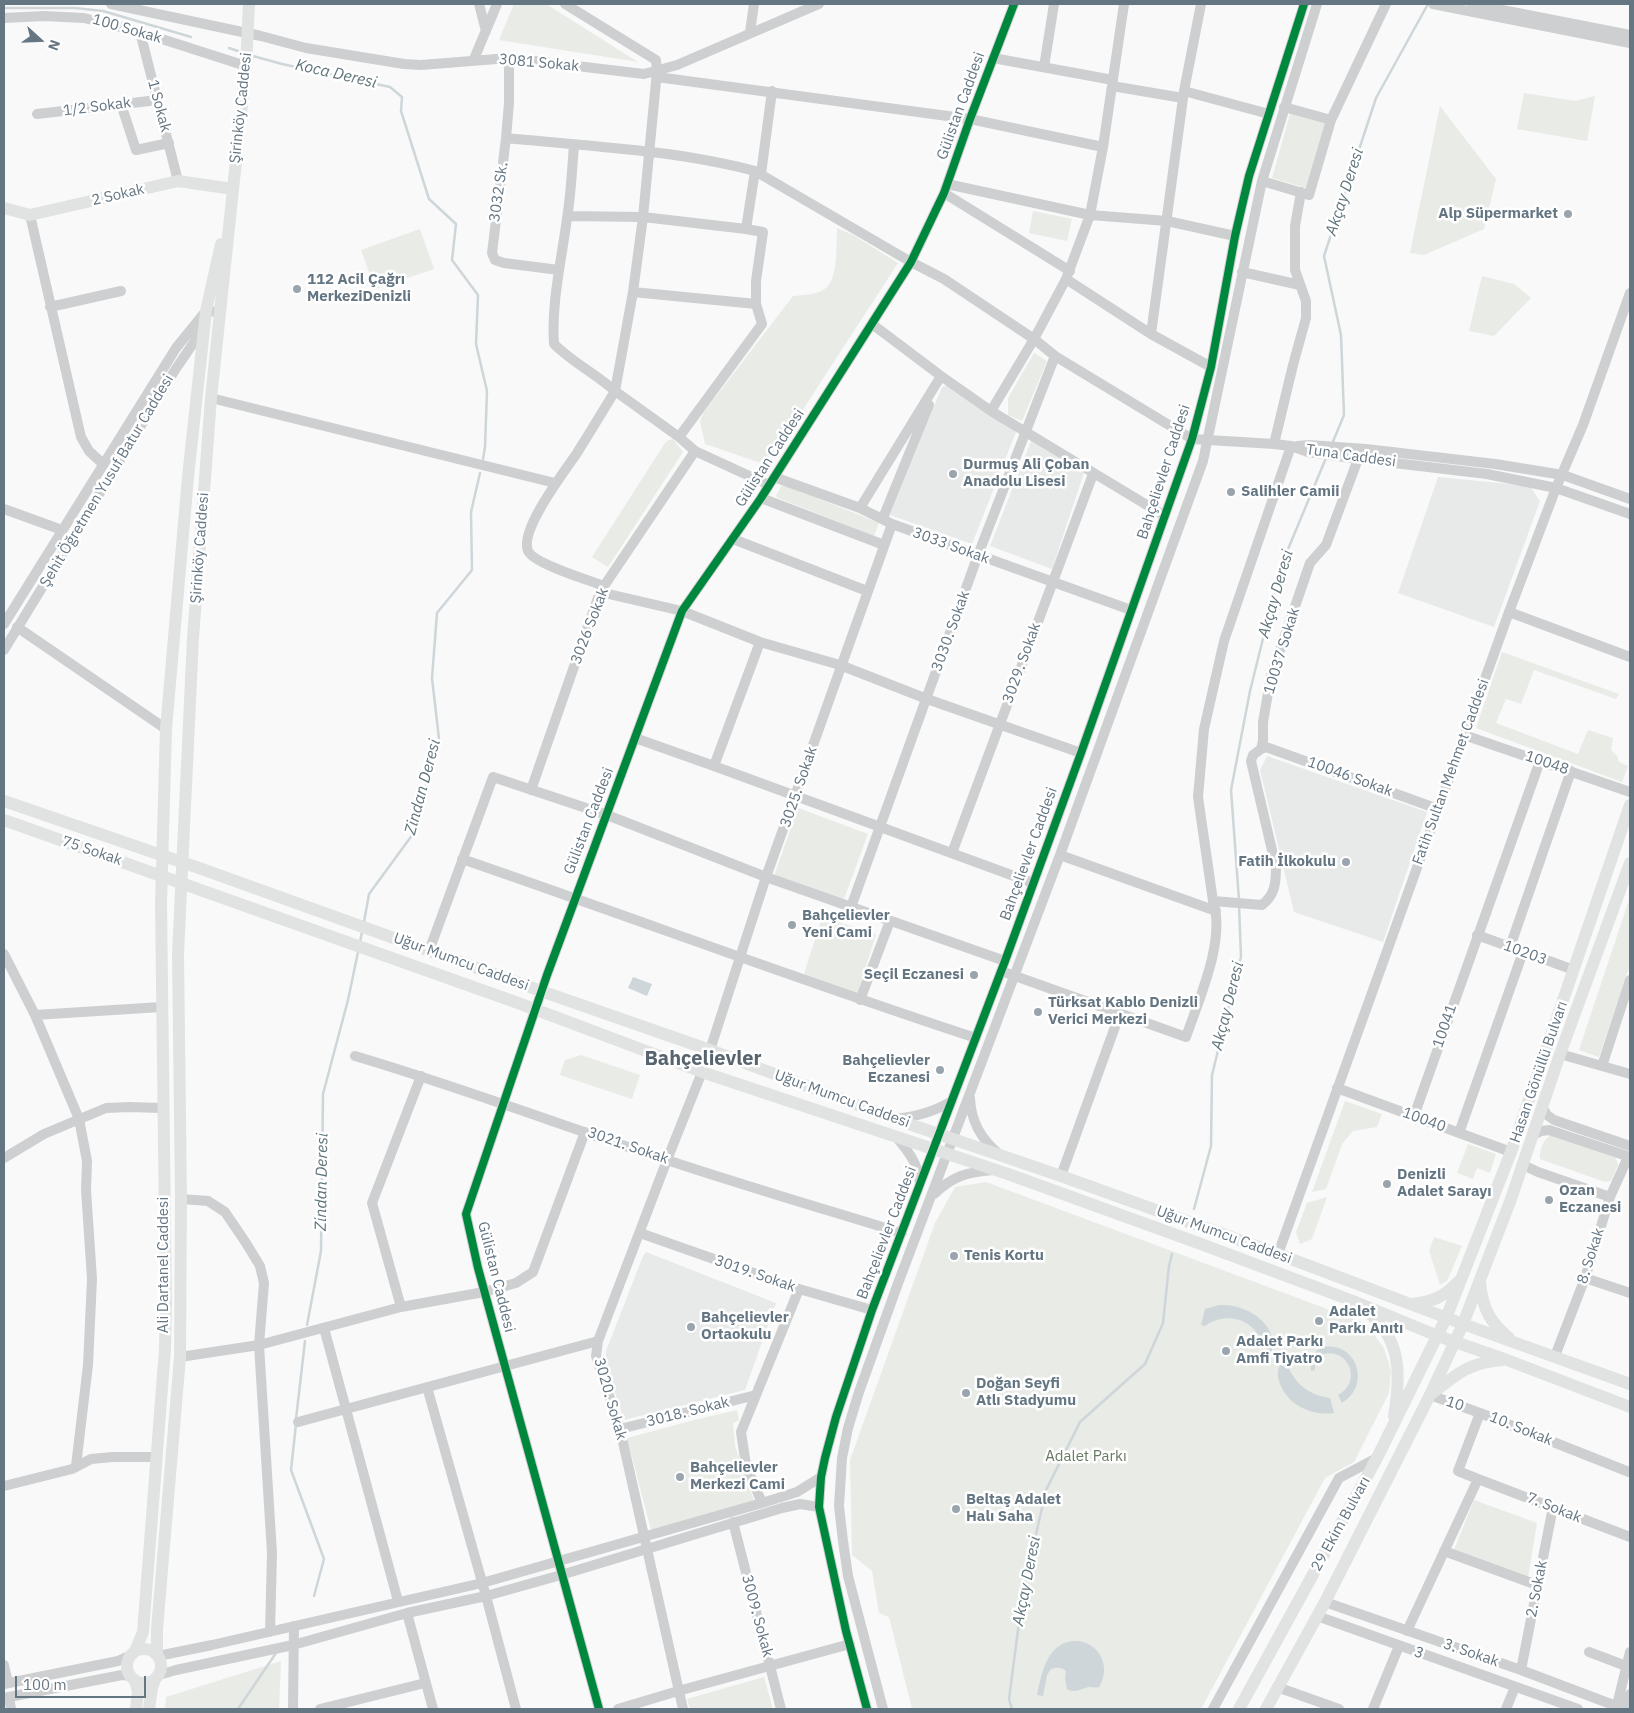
<!DOCTYPE html>
<meta charset="utf-8">
<style>
body{margin:0}
#map{position:relative;width:1634px;height:1713px;overflow:hidden;background:#f9f9f9;font-family:"IBM Plex Sans",sans-serif}
canvas{display:block}
.frame{position:absolute;inset:0;border:5px solid #657683;pointer-events:none}
.north{position:absolute;left:15px;top:15px;width:50px;height:50px;-webkit-text-stroke:4px #fff;paint-order:stroke;rotate:110deg;font-size:14px;font-weight:700;line-height:20px;text-align:center;color:#657683}
.north::after{content:'';display:block;margin:auto;width:18px;height:22px;background:#657683;clip-path:polygon(50% 0,100% 100%,50% 72%,0 100%)}
.scale{position:absolute;left:15px;top:1676px;width:131px;height:22px;box-sizing:border-box;border:2px solid #657683;border-top:0;padding-left:6px;font-size:15px;line-height:18px;white-space:nowrap;color:#657683;-webkit-text-stroke:4px #fff;paint-order:stroke}
</style>
<div id="map">
<canvas width="1634" height="1713"></canvas>
<div class="frame"></div>
<div class="north">N</div>
<div class="scale">100 m</div>
</div>
<script>
const ctx = document.querySelector('canvas').getContext('2d');
ctx.lineJoin = 'round';
function fill(path, color) {
  ctx.fillStyle = color;
  ctx.fill(path, 'evenodd');
}
function strokePath(path, color, width, dash) {
  ctx.strokeStyle = color;
  ctx.lineWidth = width;
  ctx.lineCap = dash ? 'butt' : 'round';
  ctx.setLineDash(dash || []);
  ctx.stroke(path);
}
function label(font, color, halo, rows, align = 'center') {
  ctx.font = font + ' "IBM Plex Sans",sans-serif';
  ctx.lineWidth = 5;
  ctx.setLineDash([]);
  ctx.textBaseline = 'middle';
  ctx.strokeStyle = halo;
  ctx.fillStyle = color;
  for (const [text, x, y, turn = 0] of rows) {
    ctx.save();
    ctx.translate(x, y);
    ctx.rotate((+turn || 0) * Math.PI / 180);
    ctx.textAlign = isNaN(turn) ? turn : align;
    if (halo) ctx.strokeText(text, 0, 0);
    ctx.fillText(text, 0, 0);
    ctx.restore();
  }
}
fill(new Path2D(`
 M949 385 1016 432 972 544 890 515 942 387Z
 M1031 441 1084 473 1052 569 990 546Z
 M1438 477 1530 486 1540 501 1494 627 1398 593Z
 M1267 756 1427 812 1383 942 1294 912 1260 770Z
 M646 1252 776 1303 745 1390 624 1420 606 1366V1351L643 1256Z`), '#e8e9e9');
fill(new Path2D(`
 M514 4H546L638 62 499 40Z
 M1524 93 1575 101 1595 96 1587 141 1517 129Z
 M1440 106 1496 179 1484 229 1424 255 1410 253Z
 M1290 114 1327 124 1309 189 1272 178Z
 M1033 211 1072 219 1067 241 1029 233Z
 M837 228 853 235 898 263 767 465 705 444 700 421 704 412 793 296C803 295 814 295 823 290 839 282 836 244 837 228Z
 M420 229 434 269 375 289 361 250Z
 M1482 276 1514 284 1531 298 1494 336 1469 331Z
 M1034 353 1047 361 1022 421 1008 415V398Z
 M673 439 683 452 608 567 592 557 665 443 669 440Z
 M785 485 879 523 874 536 778 498 776 496 781 486Z
 M1502 652 1619 694 1616 699 1534 670 1521 704 1506 699 1496 723 1578 754 1588 730 1613 738 1611 750 1617 756 1619 762 1628 766 1622 782 1476 728Z
 M798 808 868 834 844 899 774 876Z
 M1630 897V965L1599 1057 1579 1050Z
 M822 917 876 934 857 995 803 977Z
 M581 1055 640 1075 632 1099 560 1075 565 1060Z
 M1345 1101 1382 1114 1377 1127 1353 1131 1342 1144 1326 1189 1312 1192Z
 M1554 1133 1615 1155 1618 1165 1611 1181 1605 1182 1540 1159C1539 1149 1544 1138 1554 1133Z
 M1468 1144 1496 1154 1490 1173 1477 1168 1473 1179 1457 1173Z
 M986 1182 1365 1323 1384 1348 1391 1371 1389 1393 1354 1462 1325 1478 1201 1709H912L889 1617 879 1613 872 1571 852 1555 850 1460 935 1223 955 1187Z
 M1327 1197 1312 1239 1300 1244 1296 1232 1307 1203Z
 M1434 1237 1462 1246 1447 1281 1440 1285 1429 1251Z
 M737 1410 739 1420 733 1423 735 1446 754 1501 651 1530 627 1438 694 1420Z
 M1474 1500 1537 1523 1528 1578 1453 1552Z
 M281 1661 279 1709H165L166 1697Z
 M764 1677 773 1709H690L687 1699Z`), '#e8ebe6');
fill(new Path2D(`
 M633 977 652 984 647 996 628 988Z
 M1219 1305C1247 1303 1283 1326 1270 1357 1266 1349 1263 1340 1257 1333 1245 1316 1222 1314 1205 1326L1201 1325 1205 1309Z
 M1323 1347C1358 1342 1371 1386 1342 1403L1338 1395C1365 1381 1346 1343 1318 1356L1315 1363V1370L1311 1371C1310 1360 1312 1352 1323 1347Z
 M1284 1354 1285 1355C1289 1379 1306 1395 1330 1398L1334 1413C1312 1416 1289 1406 1280 1384 1279 1380 1277 1376 1278 1373 1278 1367 1282 1360 1284 1354Z
 M1079 1641C1101 1645 1111 1668 1099 1687 1096 1688 1093 1687 1090 1687 1081 1688 1076 1694 1067 1689L1065 1678 1066 1671C1061 1667 1057 1667 1051 1669L1047 1675 1043 1696 1037 1695C1042 1671 1048 1639 1079 1641Z`), '#ced6d9');
strokePath(new Path2D(`
 M4 8H75L103 11 191 37
 M229 48 238 51
 M253 56 282 64 390 87 402 97 401 111 429 199 456 224 452 260 478 295 476 344 487 391 485 447 483 459
 M1332 444 1344 415 1341 335 1324 256 1376 98 1428 4
 M1239 900 1231 790 1250 691 1281 566 1326 458
 M364 922 369 894 413 834 439 739 432 678 437 613 472 570 471 512 480 473
 M360 942 362 932
 M1194 1209 1211 1146 1212 1075 1241 957 1239 905
 M307 1325 321 1251 323 1094 348 1000 358 952
 M296 1419 305 1341
 M296 1424 291 1470 324 1559 314 1596
 M238 1709 276 1653
 M1012 1709 1009 1699 1023 1592 1046 1490 1080 1422 1145 1364 1163 1323 1169 1266 1172 1254`), '#ced6d9', 2.5);
strokePath(new Path2D(`
 M111 4 261 36 306 48 404 64 421 65 509 58 644 74 677 65 819 4
 M479 4 486 31
 M565 4 656 60 657 71 643 217 633 292 615 391 679 437 695 451 769 485
 M1433 4 1630 43
 M1472 4 1630 35
 M4 18 44 16 84 18 140 32 246 66
 M140 32 178 181
 M750 32 754 4
 M509 58V103L506 138 492 253 495 260 504 263 559 270
 M993 58 1113 80
 M474 59 497 4
 M1044 67 1054 4
 M657 77 970 119 1103 147
 M1112 86 1183 98
 M1184 91 1269 114
 M121 104 136 150 169 143
 M1284 107 1331 120 1386 4
 M37 114 158 100
 M506 138C587 146 676 150 755 171L911 262 944 279 1034 339 1055 356 1192 439 1274 444 1291 446 1308 452 1352 458 1487 474 1556 488 1630 514
 M574 145C572 169 571 194 567 218 562 258 551 303 554 344 572 362 596 374 615 391 603 411 590 432 577 453 565 471 519 530 528 551 534 564 589 580 604 586
 M761 174 772 91
 M1262 181 1309 195 1331 120
 M947 184 1090 215 1167 221 1235 236
 M944 193 1070 271
 M30 215 81 437 89 451 103 464
 M568 216 643 217 746 229
 M1242 272 1300 285
 M1066 279 1151 334 1211 367
 M633 292 756 304
 M50 307 121 291
 M872 324 941 376 991 411 1165 516
 M1151 334 1184 91 1201 4
 M211 398 555 483
 M991 411 1034 339 1066 279 1090 215 1103 147 1124 4
 M679 437 762 324 756 304V281L763 232 746 229 755 171
 M1274 444 1293 365 1306 318V301L1295 270V226L1301 192
 M1297 446 1309 445 1366 449 1495 464 1563 475 1630 499
 M774 477 860 508 892 524 1131 610
 M761 498 884 545
 M860 508 941 376
 M4 509 62 530
 M883 518 929 405
 M733 539 867 591
 M600 592 682 611 760 642 840 665 927 699 1081 753
 M1509 612 1630 657
 M4 624 176 348 206 311 220 312
 M17 627 166 729
 M4 650 175 370 205 326
 M1464 735 1630 792
 M635 738 714 766 1033 883
 M1261 749 1266 747 1438 809
 M714 766 760 642
 M531 790 600 592 695 451
 M952 853 1093 474
 M1060 855 1216 911
 M462 859C634 918 804 982 976 1038
 M1213 901 1262 905C1275 895 1276 883 1276 867L1251 761 1253 755 1261 749 1263 741V722L1271 676 1310 563 1326 545 1358 459
 M851 907 978 555 1055 356
 M1477 935 1574 970
 M1510 947 1571 771
 M429 951 493 777 607 815 766 877 1005 961
 M4 954 35 1015 79 1119 87 1161 86 1190 92 1279 88 1365 76 1466
 M1001 971 1186 1037C1199 999 1226 940 1213 901L1198 797 1204 729 1224 641 1291 446
 M860 1000 890 921
 M35 1015 161 1007
 M710 1050 766 877 892 524
 M1560 1054 1630 1074
 M355 1056C460 1087 563 1126 667 1160 745 1186 824 1209 902 1233
 M1602 1066 1630 980
 M1337 1088 1511 1152
 M970 1098C971 1122 981 1139 999 1154
 M1542 1107 1547 1115 1554 1120 1630 1146
 M1414 1116 1540 761
 M896 1119C917 1116 934 1112 952 1101
 M1459 1133 1523 952
 M1533 1135 1541 1131 1549 1130 1630 1157
 M897 1138C909 1152 918 1164 920 1183
 M4 1158 44 1134 106 1108 129 1107 162 1108
 M1523 1165 1538 1172 1610 1197
 M1061 1176 1120 1013
 M934 1194C953 1176 967 1172 993 1170
 M181 1199 208 1201 225 1212 246 1243 260 1266 264 1283 259 1345 272 1553 270 1632
 M640 1233 799 1289 872 1310
 M1278 1254 1509 612 1556 488 1583 425 1630 293
 M1585 1278 1630 1293
 M401 1307 372 1203 421 1076
 M324 1328 398 1601
 M1555 1356 1585 1278 1610 1197 1628 1157
 M180 1357 259 1345 401 1307 484 1292 516 1283 533 1272 585 1132
 M427 1387 486 1596 516 1709
 M1430 1395 1480 1413
 M298 1422 598 1341
 M620 1429 756 1395
 M1478 1479 1630 1537
 M4 1486 72 1469 91 1459 113 1457H157
 M762 1503 746 1465 741 1432 799 1289
 M733 1522 781 1709
 M1444 1551 1537 1585
 M1325 1602 1521 1670 1616 1706
 M407 1613 433 1709
 M1317 1616 1578 1709
 M1407 1631 1478 1479 1458 1471 1480 1413 1629 1472
 M1589 1652 1626 1666
 M158 1656 212 1645 482 1583 762 1503 797 1492 821 1477
 M4 1665 8 1683
 M1521 1670 1553 1507
 M159 1675 176 1670 293 1645 407 1613 486 1596 561 1575 782 1508 800 1504 819 1507
 M4 1684 118 1661 131 1655
 M1277 1687 1339 1709
 M9 1697 11 1709
 M4 1698 122 1675 131 1676
 M293 1709 294 1626
 M320 1709 425 1683
 M599 1709 478 1268 466 1214 547 975 682 611 761 498 911 262 944 193 970 119 1014 4
 M618 1709 678 1691 850 1644
 M683 1709 620 1429 596 1356 598 1341 667 1160 702 1072
 M867 1709 846 1631 819 1507 821 1477 825 1458 836 1417 872 1310 1005 961 1081 753 1192 439 1211 367 1235 236 1249 176 1304 4
 M883 1709 848 1576 843 1541 839 1506 842 1458 848 1428 859 1392 897 1286 1060 855 1203 461 1262 181 1317 4
 M1213 1709 1339 1478 1377 1458
 M1373 1709 1399 1646
 M1506 1709 1515 1687
 M1616 1709 1630 1652
 M1626 1709 1630 1694`), '#cecfd0', 10);
strokePath(new Path2D(`
 M4 208 30 215 178 181 233 189
 M4 801 199 868 541 991 710 1050 909 1124 1061 1176 1278 1254 1463 1324 1630 1384
 M4 820 518 1003 702 1072 1008 1174 1201 1244 1353 1301 1438 1336 1507 1360 1630 1407
 M1480 1283C1483 1309 1489 1321 1509 1338
 M1413 1304C1435 1301 1443 1297 1458 1282
 M1365 1310C1402 1338 1401 1374 1394 1416
 M1434 1392C1459 1372 1469 1363 1502 1360
 M127 1666a17 17 0 1 1 34 0a17 17 0 1 1-34 0Z
 M135 1651 143 1632 165 1349 166 1305 161 903 166 729 188 477 206 311 221 244
 M157 1653V1629L180 1357 181 1199 178 954 193 638 211 398 246 66 249 4
 M135 1680 138 1692 136 1709
 M149 1709 152 1688 155 1679
 M1239 1709 1377 1458 1446 1318 1511 1152 1630 805
 M1266 1709 1325 1602 1430 1395 1463 1324 1511 1199 1560 1054 1630 863`), '#e1e2e2', 12);
strokePath(new Path2D(`
 M599 1709 478 1268 466 1214 547 975 682 611 761 498 911 262 944 193 970 119 1014 4
 M867 1709 846 1631 819 1507 821 1477 825 1458 836 1417 872 1310 1005 961 1081 753 1192 439 1211 367 1235 236 1249 176 1304 4`), '#00873e', 8);
for (const [x, y, r, color] of [
 [1568,214,5,"#99a4ac"],
 [297,289,5,"#99a4ac"],
 [953,474,5,"#99a4ac"],
 [1231,492,5,"#99a4ac"],
 [1346,862,5,"#99a4ac"],
 [792,925,5,"#99a4ac"],
 [974,975,5,"#99a4ac"],
 [1038,1012,5,"#99a4ac"],
 [940,1070,5,"#99a4ac"],
 [1387,1184,5,"#99a4ac"],
 [1549,1200,5,"#99a4ac"],
 [954,1256,5,"#99a4ac"],
 [1319,1321,5,"#99a4ac"],
 [691,1327,5,"#99a4ac"],
 [1226,1351,5,"#99a4ac"],
 [966,1393,5,"#99a4ac"],
 [680,1477,5,"#99a4ac"],
 [956,1509,5,"#99a4ac"]
]) {
  const dot = new Path2D();
  dot.arc(x, y, r, 0, 2 * Math.PI);
  ctx.fillStyle = color;
  ctx.fill(dot);
  strokePath(dot, '#fff', 2);
}
label('15px', '#657683', '#fff', [
 ["100 Sokak",127,29,16],
 ["3081 Sokak",539,63,5],
 ["1 Sokak",159,106,75],
 ["Gülistan Caddesi",961,106,-70],
 ["1/2 Sokak",97,107,-7],
 ["Şirinköy Caddesi",241,108,-84],
 ["3032 Sk.",499,192,-82],
 ["2 Sokak",118,195,-13],
 ["Tuna Caddesi",1351,456,8],
 ["Gülistan Caddesi",770,458,-57],
 ["Bahçelievler Caddesi",1164,472,-72],
 ["Şehit Öğretmen Yusuf Batur Caddesi",107,481,-59],
 ["3033 Sokak",951,546,20],
 ["Şirinköy Caddesi",200,548,-86],
 ["3026 Sokak",590,626,-69],
 ["3030. Sokak",951,631,-70],
 ["10037 Sokak",1282,651,-73],
 ["3029. Sokak",1022,663,-70],
 ["10048",1547,763,19],
 ["Fatih Sultan Mehmet Caddesi",1451,772,-70],
 ["10046 Sokak",1350,777,20],
 ["3025. Sokak",799,787,-71],
 ["Gülistan Caddesi",589,821,-69],
 ["75 Sokak",92,851,19],
 ["Bahçelievler Caddesi",1029,854,-70],
 ["10203",1525,953,20],
 ["Uğur Mumcu Caddesi",461,962,20],
 ["10041",1445,1026,-71],
 ["Hasan Gönüllü Bulvarı",1539,1072,-71],
 ["Uğur Mumcu Caddesi",842,1099,20],
 ["10040",1424,1120,20],
 ["3021. Sokak",628,1146,19],
 ["Bahçelievler Caddesi",887,1233,-69],
 ["Uğur Mumcu Caddesi",1224,1235,20],
 ["8. Sokak",1591,1256,-72],
 ["Ali Dartanel Caddesi",164,1265,-90],
 ["3019. Sokak",755,1274,19],
 ["Gülistan Caddesi",496,1277,76],
 ["3020. Sokak",610,1399,74],
 ["10",1455,1404,19],
 ["3018. Sokak",688,1412,-14],
 ["10. Sokak",1521,1429,22],
 ["7. Sokak",1554,1508,22],
 ["29 Ekim Bulvarı",1341,1524,-61],
 ["2. Sokak",1537,1589,-79],
 ["3009. Sokak",757,1616,75],
 ["3",1419,1653,19],
 ["3. Sokak",1471,1653,19]
]);
label('bold 15px', '#657683', '#fff', [
 ["Alp Süpermarket",1558,214,"right"],
 ["112 Acil Çağrı",307,280],
 ["MerkeziDenizli",307,297],
 ["Durmuş Ali Çoban",963,465],
 ["Anadolu Lisesi",963,482],
 ["Salihler Camii",1241,492],
 ["Fatih İlkokulu",1336,862,"right"],
 ["Bahçelievler",802,916],
 ["Yeni Cami",802,933],
 ["Seçil Eczanesi",964,975,"right"],
 ["Türksat Kablo Denizli",1048,1003],
 ["Verici Merkezi",1048,1020],
 ["Bahçelievler",930,1061,"right"],
 ["Eczanesi",930,1078,"right"],
 ["Denizli",1397,1175],
 ["Adalet Sarayı",1397,1192],
 ["Ozan",1559,1191],
 ["Eczanesi",1559,1208],
 ["Tenis Kortu",964,1256],
 ["Adalet",1329,1312],
 ["Parkı Anıtı",1329,1329],
 ["Bahçelievler",701,1318],
 ["Ortaokulu",701,1335],
 ["Adalet Parkı",1236,1342],
 ["Amfi Tiyatro",1236,1359],
 ["Doğan Seyfi",976,1384],
 ["Atlı Stadyumu",976,1401],
 ["Bahçelievler",690,1468],
 ["Merkezi Cami",690,1485],
 ["Beltaş Adalet",966,1500],
 ["Halı Saha",966,1517]
], 'left');
label('15px', '#687a64', '#fff', [
 ["Adalet Parkı",1086,1457]
]);
label('italic 16px', '#60757c', '#fff', [
 ["Koca Deresi",336,74,13],
 ["Akçay Deresi",1345,192,-72],
 ["Akçay Deresi",1276,594,-74],
 ["Zindan Deresi",423,787,-75],
 ["Akçay Deresi",1228,1006,-76],
 ["Zindan Deresi",322,1182,-89],
 ["Akçay Deresi",1027,1581,-79]
]);
label('bold 20px', '#57646e', '#fff', [
 ["Bahçelievler",703,1059]
]);
</script>
